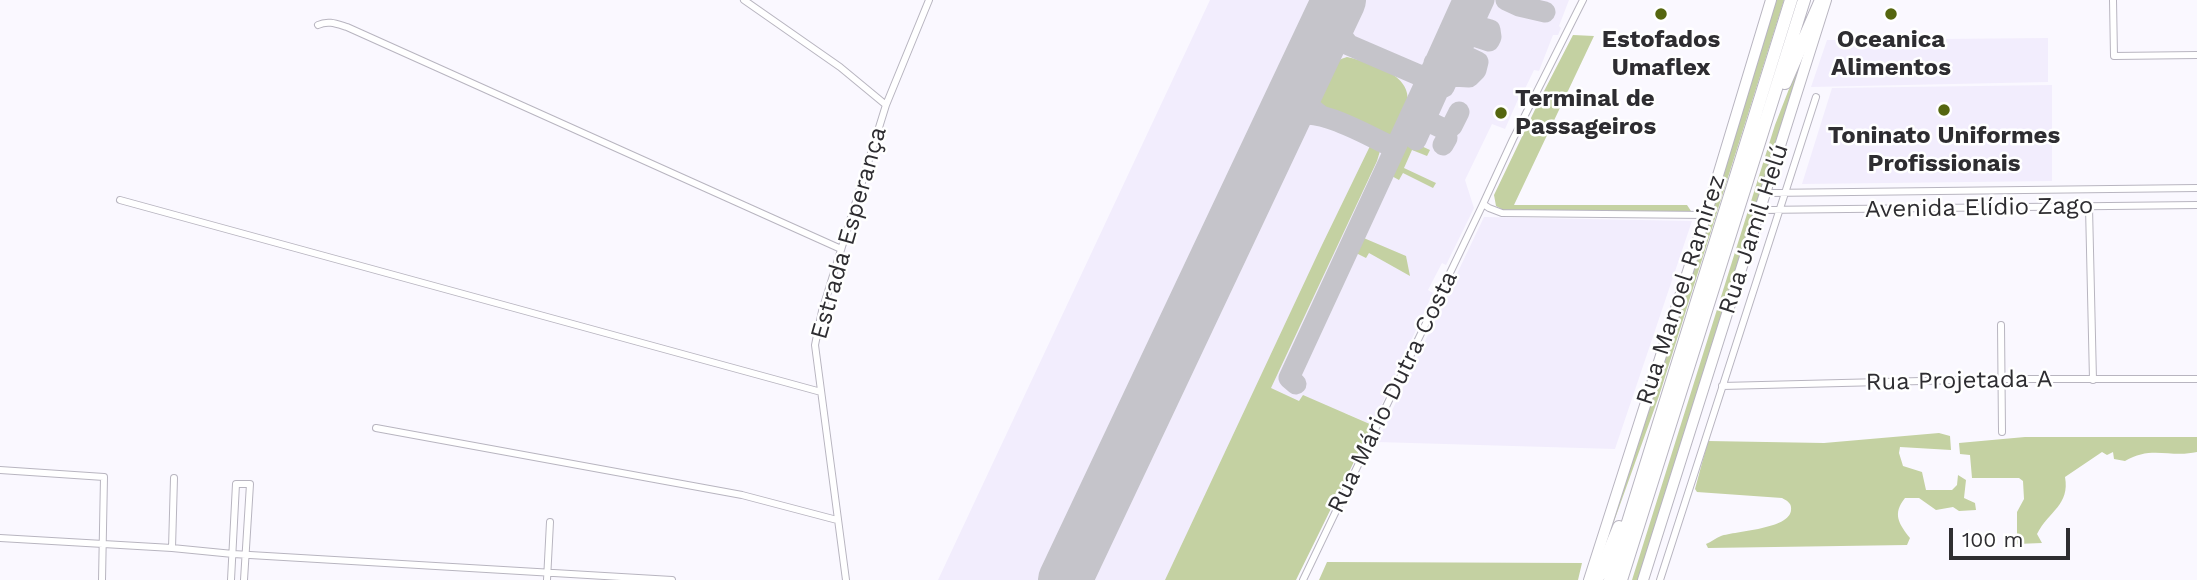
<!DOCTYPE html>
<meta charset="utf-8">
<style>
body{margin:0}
#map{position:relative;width:2197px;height:580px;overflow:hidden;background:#faf8ff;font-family:"Work Sans",sans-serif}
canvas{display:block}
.scale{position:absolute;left:1949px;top:528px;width:121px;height:32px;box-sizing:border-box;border:4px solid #2e2d31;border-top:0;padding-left:9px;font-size:21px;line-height:24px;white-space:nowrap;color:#2e2d31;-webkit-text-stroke:5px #fff;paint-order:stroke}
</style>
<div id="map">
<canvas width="2197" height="580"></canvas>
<div class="scale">100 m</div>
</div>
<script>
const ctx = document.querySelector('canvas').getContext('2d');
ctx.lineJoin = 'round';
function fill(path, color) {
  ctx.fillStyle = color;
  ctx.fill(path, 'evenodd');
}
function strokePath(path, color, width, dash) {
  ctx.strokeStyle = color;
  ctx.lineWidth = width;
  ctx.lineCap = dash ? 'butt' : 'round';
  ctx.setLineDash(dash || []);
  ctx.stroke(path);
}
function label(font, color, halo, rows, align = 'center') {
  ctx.font = font + ' "Work Sans",sans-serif';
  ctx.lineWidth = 5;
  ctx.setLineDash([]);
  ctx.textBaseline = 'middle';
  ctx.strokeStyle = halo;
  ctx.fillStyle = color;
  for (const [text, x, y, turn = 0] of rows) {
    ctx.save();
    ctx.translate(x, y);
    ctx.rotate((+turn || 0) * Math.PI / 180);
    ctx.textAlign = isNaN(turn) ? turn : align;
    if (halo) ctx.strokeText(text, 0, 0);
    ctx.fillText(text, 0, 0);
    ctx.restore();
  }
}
fill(new Path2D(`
 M1210 0H1569L1559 26 1561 28 1558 35H1553L1539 71 1534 70 1522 95H1520L1505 129 1492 124 1465 180 1474 208 1446 265 1442 263 1428 290 1433 293 1372 425 1345 413 1216 580H938Z
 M2048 38V82L1811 87 1827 40Z
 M2052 85V181L1802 184 1832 88Z
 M1484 217 1692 221 1615 449 1377 442Z`), '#f2edfd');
fill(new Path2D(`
 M1776 0H1784L1659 396 1593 580Z
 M1573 35 1594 36 1514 205H1687L1691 211H1505L1496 206 1494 195 1542 95Z
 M1808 40 1796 84 1638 580H1632L1775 125Z
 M1347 57C1368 62 1414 74 1407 104 1404 116 1396 129 1390 140L1311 103C1320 81 1322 65 1347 57Z
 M1404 138 1430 150 1427 156 1412 150 1404 168 1436 183 1433 188 1403 173 1399 180 1388 174Z
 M1370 146 1380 151 1377 161 1271 388 1299 401 1303 395 1372 425 1296 580H1165L1321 247Z
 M1359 236 1406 256 1410 276 1369 253 1366 258 1352 251Z
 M1939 433 1950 436 1951 450 1900 447 1899 453 1903 466 1922 472 1926 490H1952L1957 485 1958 475 1966 480 1964 498 1975 503 1976 510 1959 511 1953 507 1936 510 1919 498H1905C1892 514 1899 524 1910 538L1907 545 1708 548 1706 544C1711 542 1716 538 1721 536 1736 531 1790 529 1791 510 1792 504 1788 501 1782 498L1697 492 1695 489 1708 441 1824 443Z
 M2025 437H2197V452C2170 458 2151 445 2125 461L2114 459 2113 452 2107 455 2102 452 2065 477C2070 505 2049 511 2037 534L2042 543 2017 544V512L2024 499 2023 481 2019 478H1972L1970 455 1960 454 1959 443Z
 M1327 562 1582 563 1578 580H1319Z`), '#c4d1a2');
strokePath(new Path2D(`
 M1506 0 1519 6 1545 12
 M1334 10V26L1348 44
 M1457 26 1468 34 1489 41 1491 37 1490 30 1479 27
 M1311 58 1325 45 1342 42 1421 76 1430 73 1463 0
 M1452 76 1469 77 1476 70 1478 62 1459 53 1453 43
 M1299 85 1306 104 1320 115
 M1413 114 1446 130 1447 138 1443 145
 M1284 116C1322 106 1361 133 1395 148
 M1446 130 1452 126 1459 112
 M1416 140 1439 89 1444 87 1484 0
 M1296 384 1289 378 1423 88 1424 81 1421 76 1430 82 1434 77 1437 70 1434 63`), '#c5c4ca', 21);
strokePath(new Path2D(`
 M1065 580 1339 0`), '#c5c4ca', 54);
const street = new Path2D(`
 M744 0 840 67 886 105 822 311 815 345 846 580
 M1583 0 1513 139 1483 204 1489 208 1502 213 1706 215
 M2113 0 2114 56 2197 55
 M318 25C328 20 337 24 347 27L841 249
 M886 105 929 0
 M1766 193 2197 188
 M120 200 821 392
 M2089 207 2093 380
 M1760 210 2197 205
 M2001 325 2002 432
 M1722 386 2001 379H2197
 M376 428 742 495 837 520
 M0 470 104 477 102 580
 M0 538 172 548 233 554 672 580
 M172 548 174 478
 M231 580 236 484H250L244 580
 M547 580 550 522
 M1303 580 1483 204
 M1660 580 1816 97`);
const primary = new Path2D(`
 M1589 580 1706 215 1771 0
 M1643 580 1826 0`);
const highway = new Path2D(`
 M1785 83 1821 0
 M1597 580 1619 527
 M1610 580 1791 0
 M1621 580 1804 0`);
strokePath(street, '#b8b5c0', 8);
strokePath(primary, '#b8b5c0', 12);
strokePath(highway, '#b8b5c0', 14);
strokePath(street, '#fff', 6);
strokePath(primary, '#fff', 10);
strokePath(highway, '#fff', 12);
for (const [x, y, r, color] of [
 [1661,14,7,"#55660f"],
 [1891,14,7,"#55660f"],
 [1944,110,7,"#55660f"],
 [1501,113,7,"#55660f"]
]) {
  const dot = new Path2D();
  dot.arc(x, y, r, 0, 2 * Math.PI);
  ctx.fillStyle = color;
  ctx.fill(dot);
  strokePath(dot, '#fff', 2.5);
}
label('bold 24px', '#2e2d31', '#fff', [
 ["Estofados",1661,40],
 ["Umaflex",1661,68],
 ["Oceanica",1891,40],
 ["Alimentos",1891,68],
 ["Terminal de",1515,99,"left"],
 ["Passageiros",1515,127,"left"],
 ["Toninato Uniformes",1944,136],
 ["Profissionais",1944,164]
]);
label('24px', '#2e2d31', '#fff', [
 ["Avenida Elídio Zago",1979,208,-1],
 ["Rua Jamil Helú",1754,229,-72],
 ["Estrada Esperança",849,233,-74],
 ["Rua Manoel Ramirez",1681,290,-72],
 ["Rua Projetada A",1959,381,-1],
 ["Rua Mário Dutra Costa",1393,392,-64]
]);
</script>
